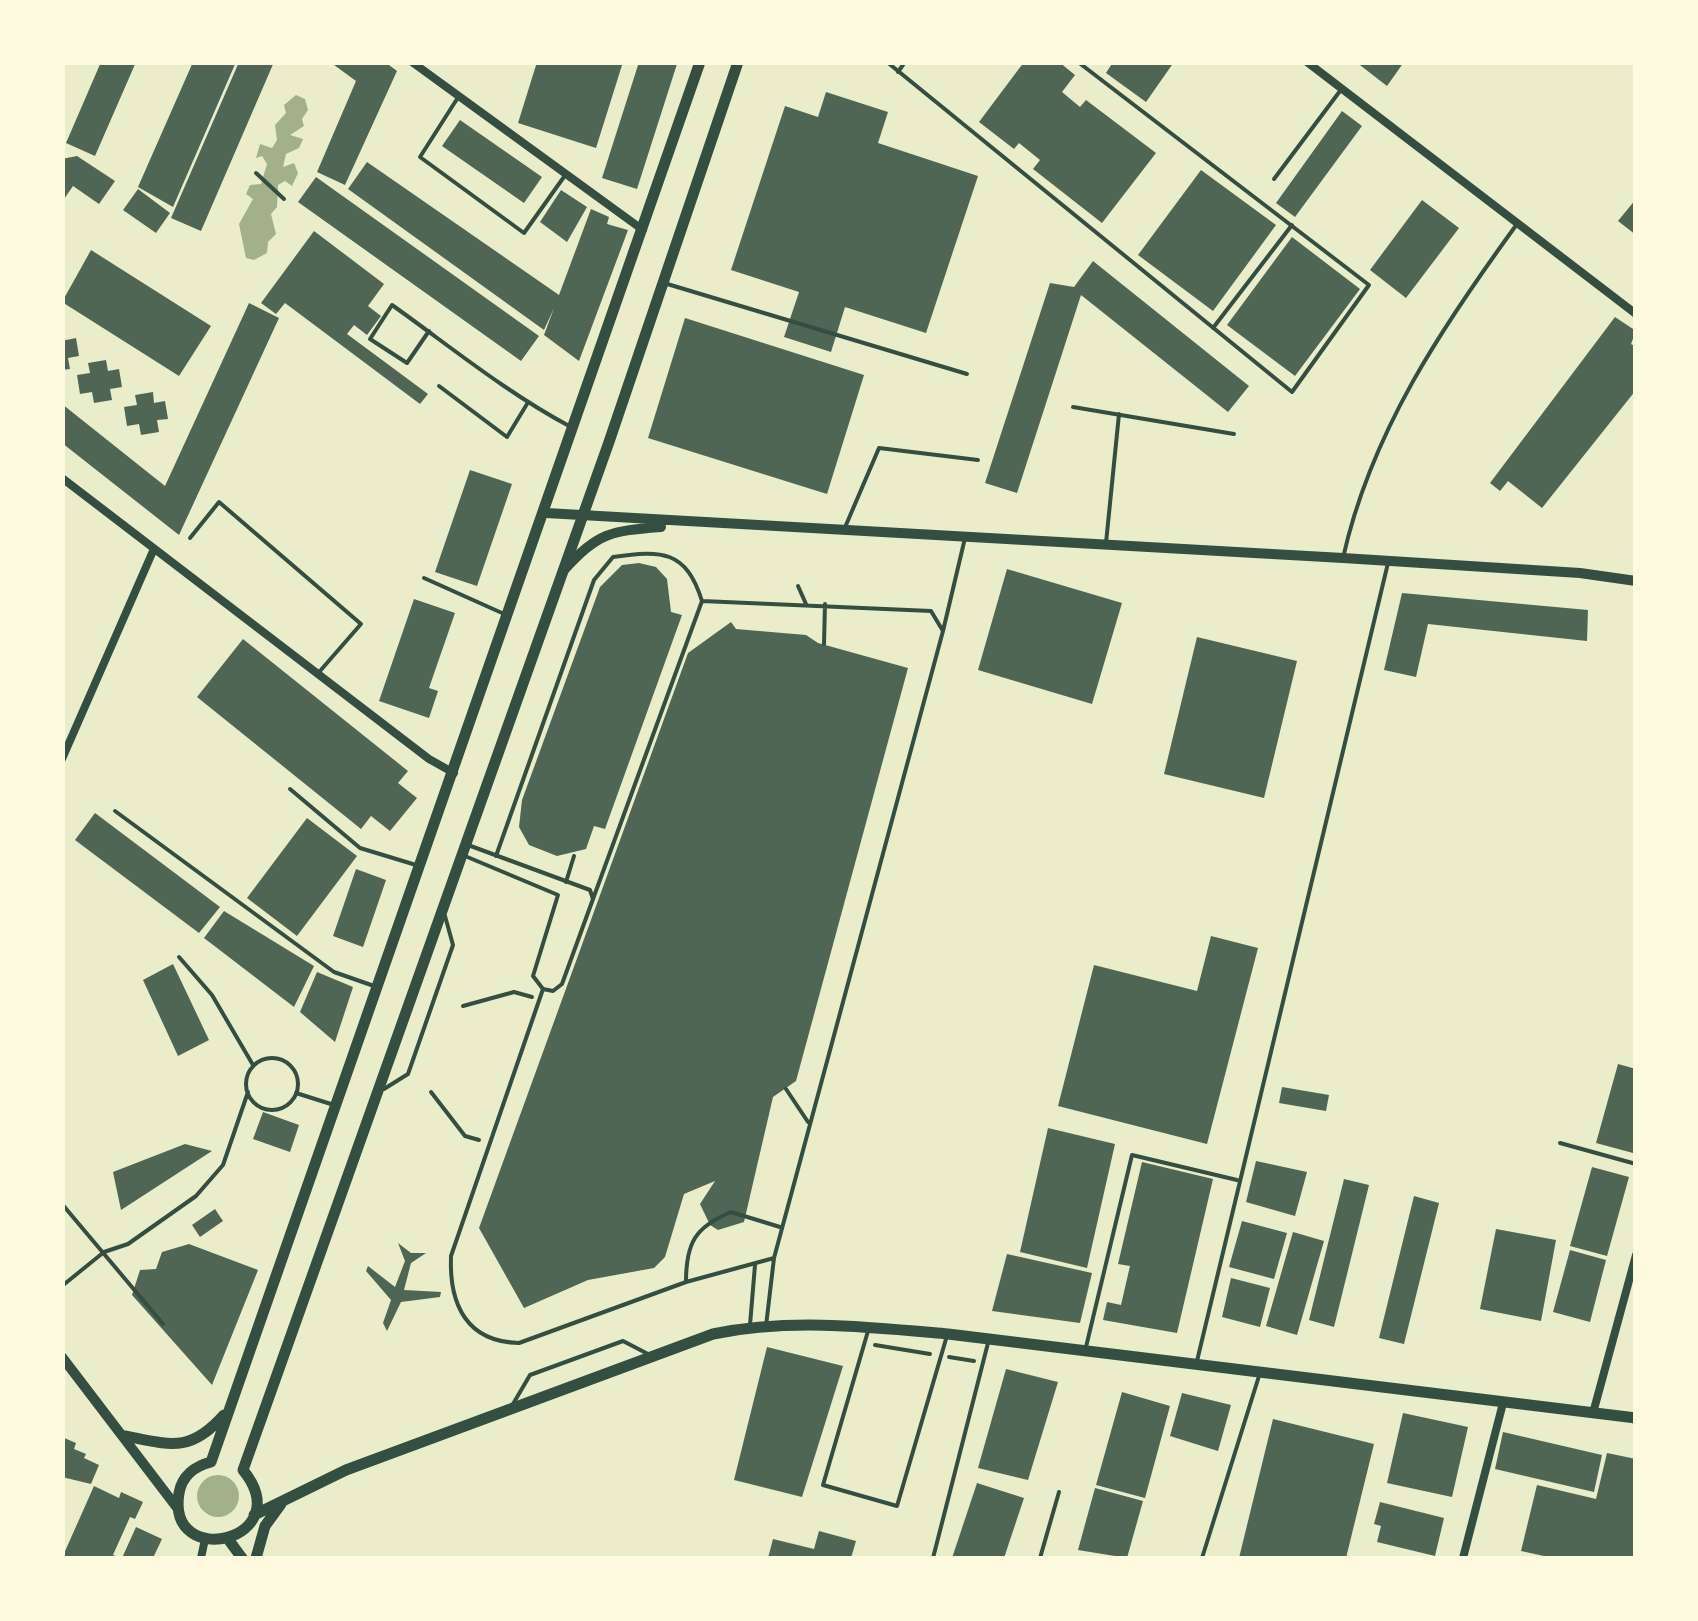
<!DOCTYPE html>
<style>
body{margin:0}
#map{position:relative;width:1698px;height:1621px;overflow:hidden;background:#e9edc9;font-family:Barlow,sans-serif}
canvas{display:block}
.frame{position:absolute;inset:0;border:65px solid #fefae0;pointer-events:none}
</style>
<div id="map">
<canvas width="1698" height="1621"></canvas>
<div class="frame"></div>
</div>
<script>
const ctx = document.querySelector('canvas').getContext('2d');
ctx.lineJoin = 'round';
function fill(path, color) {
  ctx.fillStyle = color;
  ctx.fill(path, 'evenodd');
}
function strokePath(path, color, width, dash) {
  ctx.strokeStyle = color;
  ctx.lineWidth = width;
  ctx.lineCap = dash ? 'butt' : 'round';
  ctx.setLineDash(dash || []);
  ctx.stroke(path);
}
fill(new Path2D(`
 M296 95 305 99 308 110 302 119 304 126 290 135 303 139 299 148 286 154 283 167 294 163 298 173 292 186 285 181 278 185 277 207 271 214 276 234 268 242 267 253 254 260 246 258 239 224 253 199 246 194 250 185 261 184 267 164 262 156 256 158 260 144 272 148 277 140 275 125 286 113 284 105Z
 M197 1496a21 21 0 1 1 42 0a21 21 0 1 1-42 0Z`), '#a3b18a');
fill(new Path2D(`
 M101 62H136L95 156 66 143Z
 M193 62H236L173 207 138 187Z
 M239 62H274L201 231 171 218Z
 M330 62H385L397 71 345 185 317 172 356 81Z
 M537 62H623L596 148 518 123Z
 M639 62 677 64 637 189 602 178Z
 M1024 62H1059L1075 75 1062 92 1080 107 1086 100 1156 153 1102 223 1033 169 1040 160 1019 143 1014 149 979 122Z
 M1113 62H1174L1146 102 1106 73Z
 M1356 62H1404L1387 86Z
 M826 92 888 112 878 143 978 176 926 333 845 307 831 352 784 337 799 292 731 270 785 106 818 117Z
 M1342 111 1362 126 1295 217 1276 203Z
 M460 120 542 177 524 203 442 146Z
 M77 156 115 181 99 204 73 186 62 202V159Z
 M367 162 559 295 591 209 609 217 607 224 628 230 579 361 544 335 554 308 544 330 348 189Z
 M1201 170 1276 225 1213 311 1138 255Z
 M316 177 539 336 521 361 298 202Z
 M138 189 170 213 156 233 123 210Z
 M561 190 587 207 567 242 540 222Z
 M1636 199V235L1618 221Z
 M1422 200 1459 228 1406 298 1370 270Z
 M314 231 384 284 368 306 381 316 367 335 354 325 347 334 428 394 420 404 285 303 276 314 261 303Z
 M1292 237 1360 289 1295 376 1227 325Z
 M91 250 211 326 179 376 62 302Z
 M1093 261 1249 386 1228 412 1081 295 1017 493 985 483 1050 283 1074 287Z
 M249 303 279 318 179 535 62 443V404L165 486Z
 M1615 317 1636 331 1631 344 1636 347V390L1542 508 1508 481 1500 491 1490 483Z
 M685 318 864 375 827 494 648 438Z
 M76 338 79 356 68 358 70 369 62 370V341Z
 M106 360 108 371 119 369 122 387 110 389 112 400 94 403 92 392 80 394 77 375 90 373 88 363Z
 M153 392 154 403 165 401 168 419 157 420 159 432 141 435 139 424 127 426 124 407 137 405 135 395Z
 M470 470 512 484 477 586 435 572Z
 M639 563 656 567 667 579 671 612 682 615 605 829 594 826 586 849 557 856 529 845 519 827 522 800 600 587 622 565Z
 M1007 569 1122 603 1092 704 978 670Z
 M1402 593 1588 610 1587 641 1428 624 1416 677 1384 670Z
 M414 599 455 613 429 688 438 691 429 718 379 701Z
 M731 622 736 629 806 635 818 643 908 668 796 1081 773 1097 744 1222 718 1230 710 1225 700 1204 715 1181 684 1194 665 1257 654 1268 588 1280 524 1308 479 1228 688 653Z
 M1197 637 1297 661 1264 798 1164 774Z
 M243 639 408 771 398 783 417 798 390 831 371 816 361 829 197 697Z
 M95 813 220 907 199 933 75 840Z
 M307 818 357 856 297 936 247 898Z
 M356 869 386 880 363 947 333 936Z
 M224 911 314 966 294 1007 204 938Z
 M1211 936 1258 948 1207 1144 1058 1106 1094 965 1197 991Z
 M173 964 209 1040 178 1056 143 980Z
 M317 972 353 987 335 1042 300 1012Z
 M1618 1064 1636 1069 1633 1153 1596 1143Z
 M1282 1087 1329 1095 1326 1111 1279 1103Z
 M263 1112 299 1125 290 1152 253 1139Z
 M1048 1128 1115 1144 1087 1268 1020 1252Z
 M185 1144 212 1151 121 1210 113 1172Z
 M1256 1161 1307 1172 1295 1216 1246 1202Z
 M1142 1162 1213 1179 1177 1333 1103 1320 1107 1302 1121 1305 1130 1266 1118 1264Z
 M1592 1167 1629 1177 1607 1256 1570 1246Z
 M1344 1179 1369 1185 1334 1327 1309 1320Z
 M1414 1196 1439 1203 1404 1344 1379 1338Z
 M215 1209 223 1221 200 1237 192 1225Z
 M1242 1221 1287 1233 1274 1279 1229 1267Z
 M1496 1229 1556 1240 1541 1321 1480 1309Z
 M1293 1232 1324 1241 1297 1335 1266 1326Z
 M398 1243 411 1253H426L411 1263 404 1290 441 1292 440 1297 401 1302 387 1331 383 1323 391 1300 366 1271 368 1266 395 1287 405 1261Z
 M189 1244 258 1270 212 1385 132 1295 140 1270 156 1269 162 1252Z
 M1570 1250 1606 1260 1590 1322 1553 1312Z
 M1007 1254 1092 1273 1080 1323 992 1311Z
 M1231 1278 1270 1288 1260 1327 1222 1317Z
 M767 1347 843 1366 802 1497 734 1480Z
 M1006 1369 1058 1382 1028 1480 978 1468Z
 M1122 1392 1170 1406 1145 1498 1096 1485Z
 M1182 1393 1231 1405 1218 1451 1170 1436Z
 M1403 1413 1468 1427 1452 1497 1387 1483Z
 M1273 1419 1374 1444 1346 1558H1239Z
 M1503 1432 1602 1455 1594 1492 1495 1469Z
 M62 1437 76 1443 74 1449 86 1454 84 1458 99 1465 91 1484 62 1477Z
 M1607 1453 1636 1459V1558H1553L1521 1551 1537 1485 1596 1499Z
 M977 1483 1024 1498 1004 1558H952Z
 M94 1486 119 1498 121 1492 143 1502 135 1519 130 1517 113 1555 121 1558H62Z
 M1095 1488 1143 1501 1127 1558 1078 1550Z
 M1380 1502 1444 1518 1435 1556 1377 1542 1381 1526 1374 1524Z
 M136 1527 162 1539 153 1558H122Z
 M819 1531 856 1541 851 1558H768L773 1539 814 1549Z`), '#4f6655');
strokePath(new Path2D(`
 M256 173 284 199
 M463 1006 514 992 532 997
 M431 1092 465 1136 479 1140
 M875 1345 930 1354
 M949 1357 974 1361`), '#344e41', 4);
strokePath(new Path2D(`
 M887 62 1292 392 1369 285 1078 62
 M898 72 905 62
 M457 99 420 157 524 233 566 174
 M1274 179 1340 91
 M664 283 967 374
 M1213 328 1292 225
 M429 331 407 363 370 339 392 305C451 347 507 393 571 427
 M439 386 507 437 527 404
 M1073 407 1234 434
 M846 525 879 448 978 460
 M190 538 219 502 361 624 320 671
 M1106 543 1119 414
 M1343 558C1371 432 1442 327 1517 224
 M424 578 502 613
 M798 586 806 604
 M943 631 965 538
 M824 644 825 604
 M290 789 360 848 416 865
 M115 811 334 972 374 986
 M468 845 590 890 593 899 562 984 553 991 543 989
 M465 856 558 895 533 976 543 989
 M496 856 594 580 613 557C662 550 686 550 702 601
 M566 882 574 856
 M179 957 212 995 253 1065
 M543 989 451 1256C449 1305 467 1342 519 1343L686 1282 774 1258 943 631 931 611 702 601 593 899
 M246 1084a26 26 0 1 1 52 0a26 26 0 1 1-52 0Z
 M384 1089 408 1074 453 945 445 916
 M786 1089 808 1122
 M296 1093 334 1105
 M1560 1143 1636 1164
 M62 1204 163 1324
 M686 1282C686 1243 695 1227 731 1212L780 1227
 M62 1286 104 1252 128 1244 196 1196 223 1165 248 1092
 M750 1325 755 1265
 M766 1326 774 1258
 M868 1331 823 1485 897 1506 946 1339
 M1086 1347 1132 1155 1237 1180
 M1197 1361 1388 563
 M513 1404 530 1375 623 1341 648 1354
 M933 1558 988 1343
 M1040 1558 1059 1492
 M1202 1558 1259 1376`), '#344e41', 4);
strokePath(new Path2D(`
 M412 62 643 230
 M1307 62 1636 314
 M62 478 429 759 454 773
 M62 759 153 551
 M1593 1413 1636 1255
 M201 1558 205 1539
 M1463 1558 1503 1403`), '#344e41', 8);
strokePath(new Path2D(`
 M546 513 1343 558 1580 573 1636 581
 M563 571C599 532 610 531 661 527
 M62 1357 178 1509`), '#344e41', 10);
strokePath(new Path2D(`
 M700 62 211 1462C195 1466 182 1476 179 1493 166 1572 300 1540 243 1470L609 442 738 62
 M125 1436C171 1445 190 1453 224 1415
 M254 1515 346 1470 713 1334C790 1318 870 1327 948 1334L1636 1418
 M228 1539 242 1558
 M256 1558 265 1526 281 1504`), '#344e41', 11);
</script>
